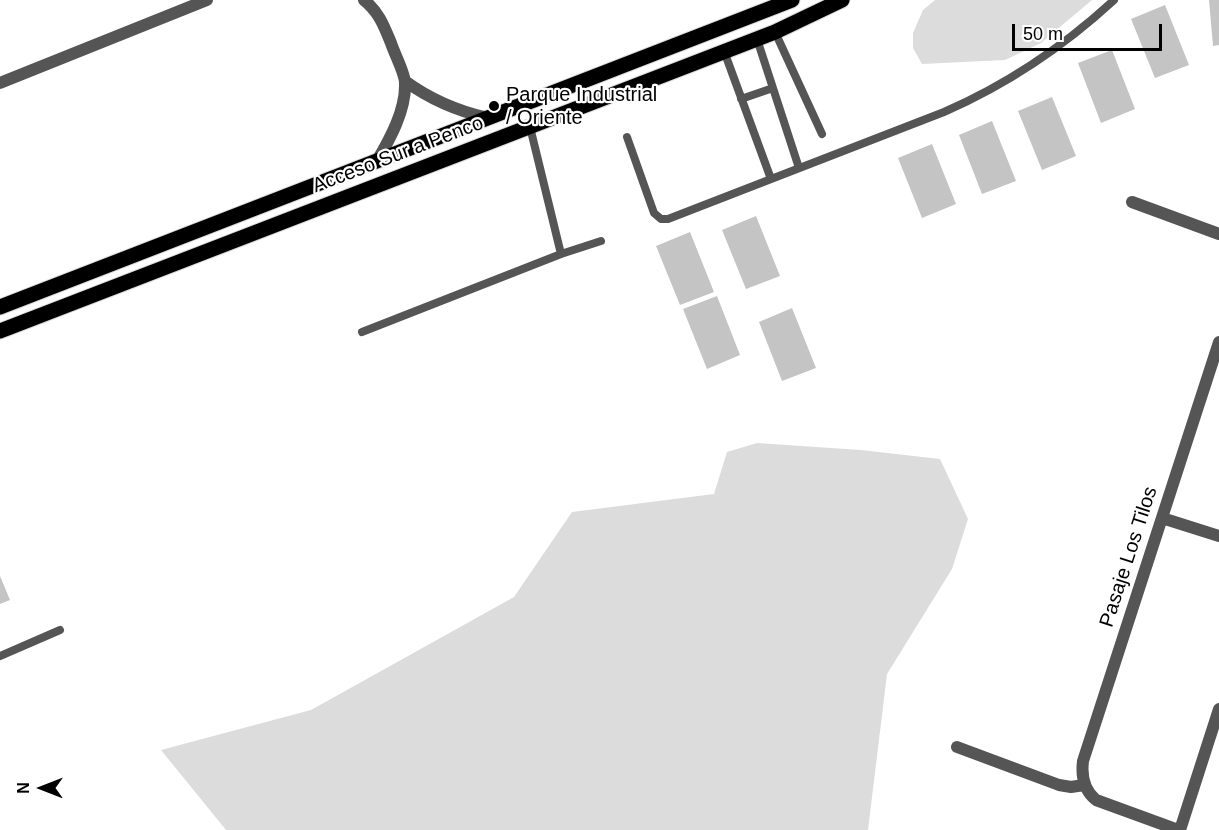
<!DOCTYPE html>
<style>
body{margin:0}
#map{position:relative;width:1219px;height:830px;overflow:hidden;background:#fff;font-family:Helvetica,sans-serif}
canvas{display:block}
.north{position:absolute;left:12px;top:758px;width:60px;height:60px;-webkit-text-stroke:4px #fff;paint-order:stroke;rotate:270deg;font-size:16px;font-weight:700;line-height:24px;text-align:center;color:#000}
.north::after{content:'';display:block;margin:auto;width:21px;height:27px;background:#000;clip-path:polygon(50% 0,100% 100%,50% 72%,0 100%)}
.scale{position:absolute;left:1012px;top:24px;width:150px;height:27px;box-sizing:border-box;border:3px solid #000;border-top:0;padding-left:8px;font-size:18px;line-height:21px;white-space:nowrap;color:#000;-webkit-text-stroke:4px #fff;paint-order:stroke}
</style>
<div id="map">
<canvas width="1219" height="830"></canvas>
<div class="north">N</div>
<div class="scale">50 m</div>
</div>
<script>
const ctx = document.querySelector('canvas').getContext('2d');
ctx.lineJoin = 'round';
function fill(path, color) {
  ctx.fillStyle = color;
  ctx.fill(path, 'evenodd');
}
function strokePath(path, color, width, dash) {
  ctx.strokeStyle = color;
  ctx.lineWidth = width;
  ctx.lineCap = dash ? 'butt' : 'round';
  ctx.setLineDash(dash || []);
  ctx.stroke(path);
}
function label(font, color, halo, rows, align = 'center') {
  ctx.font = font + ' Helvetica,sans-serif';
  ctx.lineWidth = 4.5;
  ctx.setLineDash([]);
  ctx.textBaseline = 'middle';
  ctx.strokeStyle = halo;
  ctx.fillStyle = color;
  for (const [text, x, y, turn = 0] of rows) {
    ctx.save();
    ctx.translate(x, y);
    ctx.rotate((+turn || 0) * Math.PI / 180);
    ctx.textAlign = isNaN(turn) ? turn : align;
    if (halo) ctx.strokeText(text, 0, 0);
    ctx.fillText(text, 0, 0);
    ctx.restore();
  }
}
fill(new Path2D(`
 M935 0H1092L1041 43 1005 60 922 64 913 48V33L923 10Z
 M757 443 861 450 940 459 968 519 952 569 887 674 868 830H226L161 750 311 710 514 597 572 512 714 494 727 452Z`), '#dcdcdc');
fill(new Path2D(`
 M1209 0H1219V45L1213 46Z
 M1165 5 1189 65 1155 78 1131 19Z
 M1112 50 1135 109 1101 123 1078 63Z
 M1052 97 1076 156 1042 170 1018 111Z
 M992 121 1016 181 982 194 959 135Z
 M932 144 956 204 922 218 898 158Z
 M756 216 780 276 746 289 722 230Z
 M690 232 714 292 680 305 656 246Z
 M717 296 740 355 707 369 683 309Z
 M792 308 816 368 782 381 759 322Z
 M0 576 10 600 0 604Z`), '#c4c4c4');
const primary = new Path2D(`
 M0 307 792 0
 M0 331 775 32 842 0`);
strokePath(primary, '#dbdbdb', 17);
strokePath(new Path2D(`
 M775 32 822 134
 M757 39 799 168
 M724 51 771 179
 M741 99 773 88
 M530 127 561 254
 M627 137 654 213 661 219H668L944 112C1008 84 1062 48 1114 0
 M362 332 561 254 601 241
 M0 656 60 630`), '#555', 8);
strokePath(new Path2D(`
 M364 0C379 12 384 26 391 43 394 53 405 73 405 83 406 110 390 139 377 161
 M405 81C431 100 457 111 488 118
 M0 83 207 0
 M1132 202 1219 234
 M1162 518 1219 536
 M957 747 1059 785 1071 787 1084 785
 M1178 830 1096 800C1084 790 1081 777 1083 761L1219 342
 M1180 830 1219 709`), '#555', 12);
strokePath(primary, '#000', 15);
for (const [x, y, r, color] of [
 [494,106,6,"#000"]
]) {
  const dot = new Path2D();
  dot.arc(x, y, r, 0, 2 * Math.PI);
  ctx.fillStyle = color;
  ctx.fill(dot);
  strokePath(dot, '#fff', 2);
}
label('20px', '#000', '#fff', [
 ["Parque Industrial",506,95],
 ["/ Oriente",506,118]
], 'left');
label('20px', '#000', '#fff', [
 ["Acceso Sur a Penco",398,155,-21],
 ["Pasaje Los Tilos",1129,557,-72]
]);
</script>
